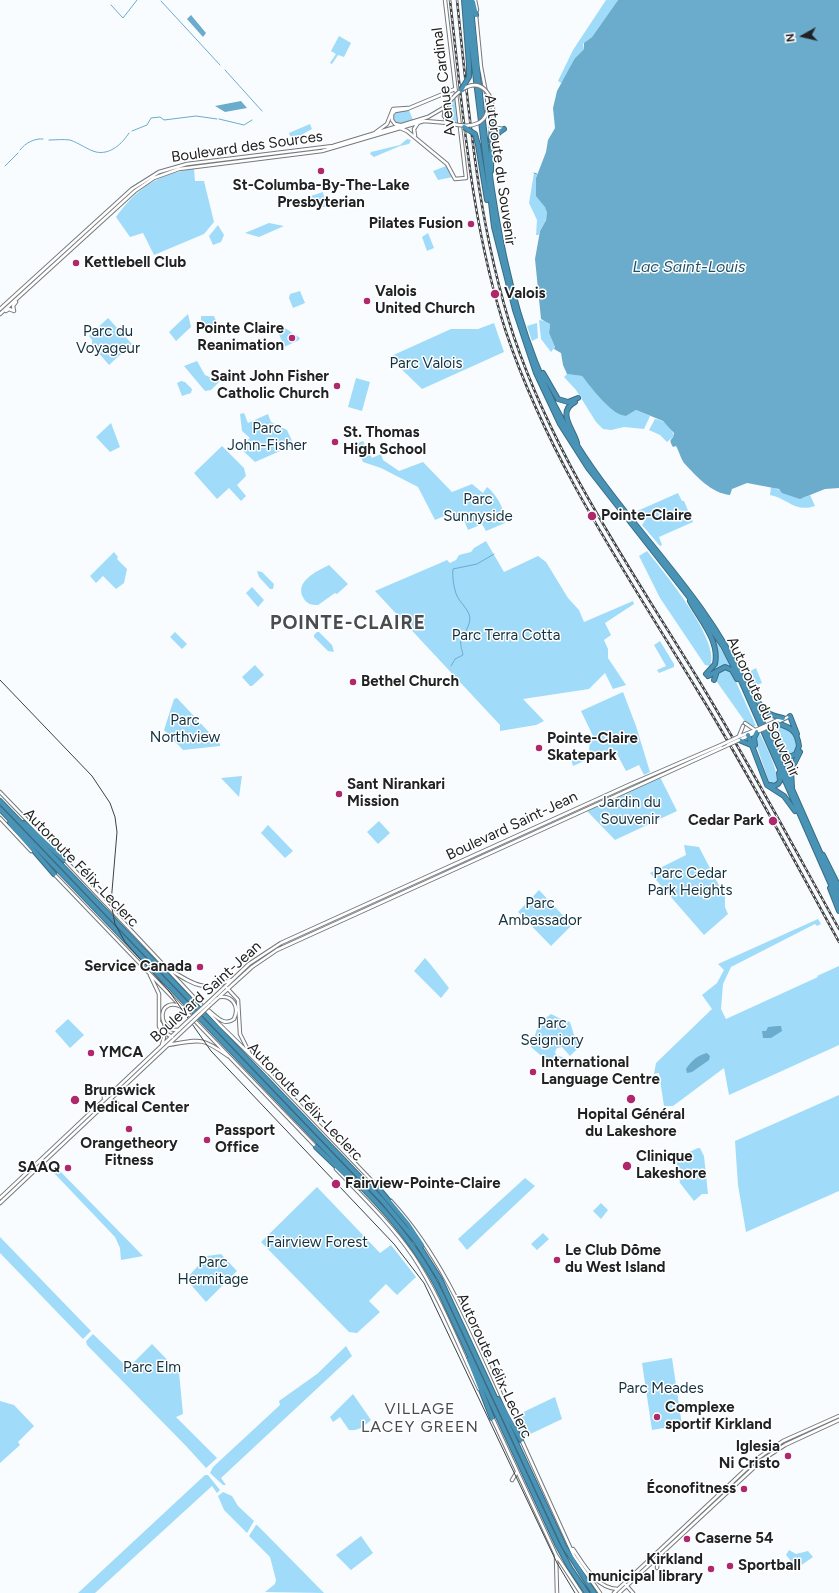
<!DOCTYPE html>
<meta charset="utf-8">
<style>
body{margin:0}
#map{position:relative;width:839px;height:1593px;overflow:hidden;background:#f8fcfe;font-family:Figtree,sans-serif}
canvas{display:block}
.north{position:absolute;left:783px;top:16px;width:40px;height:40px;-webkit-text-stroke:3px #fff;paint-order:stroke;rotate:262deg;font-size:11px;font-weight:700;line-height:16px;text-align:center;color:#202223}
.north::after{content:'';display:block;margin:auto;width:14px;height:18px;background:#202223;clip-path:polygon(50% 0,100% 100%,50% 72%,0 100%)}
</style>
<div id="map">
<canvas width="839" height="1593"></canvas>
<div class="north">N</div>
</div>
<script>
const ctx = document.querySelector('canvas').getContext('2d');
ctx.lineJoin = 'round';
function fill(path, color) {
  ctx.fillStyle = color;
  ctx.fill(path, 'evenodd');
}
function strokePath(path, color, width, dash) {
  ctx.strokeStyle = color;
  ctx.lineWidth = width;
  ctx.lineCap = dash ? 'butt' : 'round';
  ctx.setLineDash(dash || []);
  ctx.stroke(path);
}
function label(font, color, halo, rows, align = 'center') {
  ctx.font = font + ' Figtree,sans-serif';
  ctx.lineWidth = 3;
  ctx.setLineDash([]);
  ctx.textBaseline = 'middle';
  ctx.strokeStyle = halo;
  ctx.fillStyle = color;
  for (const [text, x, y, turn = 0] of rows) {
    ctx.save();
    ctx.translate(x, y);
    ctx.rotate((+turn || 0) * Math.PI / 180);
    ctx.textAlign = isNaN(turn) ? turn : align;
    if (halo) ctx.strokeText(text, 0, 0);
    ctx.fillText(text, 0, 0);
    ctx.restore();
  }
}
fill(new Path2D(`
 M606 0H618L592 37 583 44 584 49 575 58 566 78 561 83 558 81 573 50Z
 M339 36 351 43 344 57 338 55 332 64 330 63 336 54 331 51Z
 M455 99 458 124 450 122 445 116 446 109Z
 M409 110 413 120 399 124 394 121 393 116 396 112Z
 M310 124 312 129 292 140 289 133Z
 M407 139 411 140 409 144 400 146 374 157 370 154 371 152 400 145Z
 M446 166 453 177 438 180 433 171Z
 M194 169 195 181H204L214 222 204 234 154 255 143 233 130 237 116 217C137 188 158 174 194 169Z
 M534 173 537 174C533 193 546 199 547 214 547 222 540 227 539 235H536L537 220 529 203Z
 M323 192 326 207H311V196Z
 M269 223 284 226 259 237 245 233Z
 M218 225 224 235 221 242 213 245 209 236Z
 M428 233 434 248 427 251 422 237Z
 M300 291 305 303 293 308 289 298 290 294Z
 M188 314 191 327 176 341 169 332Z
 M201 316H214L218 326H203L201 324Z
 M108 318 132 344 109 365 92 345V340L89 336Z
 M539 320 546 321 550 324 549 333 555 347 551 352 541 339Z
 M494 323 504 352 422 389 389 357 451 329H478Z
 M537 323 538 338 532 341 527 326Z
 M282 326 300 338 299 340 284 347 277 329Z
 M197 361 205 375 212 378 217 377 220 381 211 390 205 391 184 366Z
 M567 374 582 376 599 396 622 415 626 416 636 410 650 416 644 429 624 427 611 430 603 429 596 422 576 390 564 377Z
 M356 378 370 382 362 411 348 407Z
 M181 381 185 382 192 389 191 393 182 396 177 383Z
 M244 413 248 423 268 414 271 422 287 430 294 445 255 462 239 447 250 438 242 431 240 414Z
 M655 419C664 420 672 427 674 436L667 442 660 435 649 430Z
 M111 423 120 447 110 452 96 437Z
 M363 441 372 458 381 454 383 460 399 471 423 462 452 492 472 484 483 493 487 487C497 495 506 511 505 523L486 531 482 524 468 530 464 520 465 518 464 515H461L457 520 453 512 435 520 418 487 381 468 363 462 355 444Z
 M222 446 244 468 246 476 237 485 246 496 241 501 229 488 217 499 194 473Z
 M771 487 803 498 810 495 815 506C795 513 787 498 770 495Z
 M678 493 682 501H684L693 522 659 537 662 545 660 546 642 525 646 519 644 516H638L635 512Z
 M486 541 504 572 538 556 546 562 568 598 579 610 584 622 633 601 634 604 605 623 611 635 604 640 608 649V658L626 685 613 689 605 673 589 689 523 699 544 721 536 725 500 731V725L375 591 438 564 447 560 450 563 456 560 459 555 471 552 474 548Z
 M647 551C663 571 722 642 710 666L705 665 660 598 639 556Z
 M114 552 118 557 117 559 127 569 124 583 116 589 103 576 96 583 90 576Z
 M329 565 348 584 337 594 335 593 318 605C312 605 307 604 304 599 293 582 317 571 329 565Z
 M257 571 262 572 274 584 273 589H270L259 577Z
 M252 587 264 600 258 607 246 593Z
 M704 620 732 668 711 672 717 658Z
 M175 632 187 644 182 649 170 637Z
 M317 632H319L332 645 334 652 328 651 314 637V635Z
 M660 641 674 664V667L659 673 657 670 666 666 654 645Z
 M255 665 264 675 252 686H250L242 677Z
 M756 668 762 683 754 686 747 673Z
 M721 670H727L732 673 756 726H751L746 723 717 682 716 678Z
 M623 692 636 726 650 772 644 775 639 765 626 771 617 754 609 750 573 766 571 759 589 752 590 738 593 736 581 711Z
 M177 698 220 744V746L183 750 164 730 174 699Z
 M779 726C790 727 794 736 798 745L796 753 787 756 778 749 769 730Z
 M760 734C765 744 781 775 776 784H771L769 782 755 741 757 735Z
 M779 755 796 757 790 769 789 779Z
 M242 776 239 797 221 778Z
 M660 777 677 811 615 840 587 811Z
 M561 818 442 873 444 871Z
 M379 821 390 833 378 844 367 832Z
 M268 825 293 851 285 858 261 833Z
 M684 845 699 847 725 897V907L728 914 704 935 650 873 686 855Z
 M539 890 572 925 551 946 518 912Z
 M818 919 821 924 817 926 815 924 731 967 723 984 721 1009 726 1019 818 977 817 976 839 966V1045L729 1095 724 1068 673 1106H664L659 1073 654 1074 656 1063 712 1009 702 995 717 983 724 970 718 964Z
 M425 958C434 968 441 978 449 988L441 998 414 971Z
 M551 1014 559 1018 570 1022 574 1035 581 1045 570 1056 562 1047 557 1048 555 1052 556 1055 565 1058 553 1066 531 1047 539 1023Z
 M68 1019 84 1035 70 1048 55 1031Z
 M839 1095V1191L746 1232 738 1185 735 1141Z
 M698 1148H700L704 1156 708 1194H702L694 1201 680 1183 676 1158Z
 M58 1169 143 1256 121 1260 120 1248 115 1237 54 1173Z
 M525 1178 535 1186 467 1250 458 1239Z
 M317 1187 380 1253 391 1245 416 1277 397 1295 386 1284 369 1301 380 1312 357 1333 349 1332 261 1242Z
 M601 1203 608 1210 601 1219 593 1211Z
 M543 1233 549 1239 537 1250 531 1244Z
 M0 1237 91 1331 83 1339 0 1253Z
 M221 1254 237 1271 206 1302 186 1279 207 1256Z
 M93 1334 128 1368 152 1344 179 1372 183 1414 176 1417 217 1458 206 1468 187 1447 87 1345 86 1341Z
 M346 1346 352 1356 221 1478 226 1485H223L210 1473 213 1467 280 1405 279 1401 317 1374Z
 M672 1358 682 1425 652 1430 642 1363Z
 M353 1394 371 1420C364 1426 360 1431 349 1430L340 1417 333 1422 330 1417Z
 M555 1397 562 1419 522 1438 513 1417Z
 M0 1401 14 1405 34 1426 18 1442 20 1445 0 1463Z
 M205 1475H208L220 1490 217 1493 212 1486 95 1593H78Z
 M223 1492 232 1496 238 1506 254 1521 247 1533 224 1510 218 1496Z
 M256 1525H257L266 1534 324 1593 265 1592 275 1584 276 1580 270 1557 249 1536Z
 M361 1536 373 1553 351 1570 336 1555Z
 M789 1550 796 1554 808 1551 813 1557 800 1566V1569L797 1568 786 1555Z`), '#a0dbf9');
fill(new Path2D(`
 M618 0H839V488L825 489 800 499 782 493 779 489 747 483 732 489 730 495C711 493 696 476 684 463 681 459 679 451 676 446L673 447C667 437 674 441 674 433L663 421 636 410 626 416C611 415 591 387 582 376L567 374 563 365 561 353 554 349 555 347 549 333 550 324 541 319 535 259 540 231 546 220 547 213 545 207 536 196V178L546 152 548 140 555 128 553 108 557 91 575 58 584 49V43L592 37Z
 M191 15 206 33 203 37 187 19Z
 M241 101 247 108 225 112 215 106Z
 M778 1026H781L782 1031 771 1038H763L762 1031H766L768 1027Z
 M707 1053 710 1056 709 1060 692 1072 687 1073 686 1069C691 1061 698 1055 707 1053Z`), '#6baccc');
strokePath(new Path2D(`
 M161 1 220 65
 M111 5 123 18 137 0
 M225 70 262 111
 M219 119 244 125 252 120
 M132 131 147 125 151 118 160 117 164 120 196 116 217 119
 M49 140C56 140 63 139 70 140 79 143 88 150 96 152 110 155 122 144 129 133
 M20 150C25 143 35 138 43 139
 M5 166 18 153
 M534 173 537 174
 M451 666 455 659 463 655C462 649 459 644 462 637 466 631 472 622 469 614 466 607 460 602 457 596 454 589 452 577 453 569L477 564 494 554`), '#6baccc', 1);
const secondary = new Path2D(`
 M475 0 477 10
 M476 15 481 67 487 98
 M445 108 444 116 449 123
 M493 114V125L497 128 503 129
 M400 125 395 124 392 120V114L395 111 407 109 455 89
 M400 128 407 131 447 164 455 179 466 178 445 0
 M376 132 387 124 393 109 408 108
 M415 136 414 129 418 123
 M0 309 132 189 159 172 187 164 333 146 428 117 445 107
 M6 311 9 309 14 311 13 306 16 302
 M0 314 135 191 154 178 179 169 322 151 424 121 449 123
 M745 723 755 730
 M767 725 782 718
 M768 727 790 716
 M739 736 743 726
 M738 737 758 729
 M739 740 757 732
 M0 792 54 848
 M0 818 31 851
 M64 859 219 1024 269 1073 374 1183
 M53 873 317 1148
 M172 971C196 986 204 991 231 980
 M150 975 159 994V1026L164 1037 162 1045
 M227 988 238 1000 240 1034 250 1054
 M209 1002 249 964 281 943 631 784 721 745
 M210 1005 252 967 277 950 728 745
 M208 1010C216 1016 224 1027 234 1019 240 1006 232 995 219 997
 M160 1023 164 1032 172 1037
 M179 1030C156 1032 157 995 182 1007
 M168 1045C200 1040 200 1036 228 1056
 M103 1089 104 1098
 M109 1103 112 1101 117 1103
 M336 1169C363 1197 391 1224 413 1256 440 1297 458 1345 479 1389
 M0 1198 187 1022
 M391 1201C449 1264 478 1347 514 1423
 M0 1203 189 1025
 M492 1417 556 1555 581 1593
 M521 1439 574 1556 600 1593
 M512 1480 517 1472
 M573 1549C584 1565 596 1588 617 1589
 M556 1556 557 1593
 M657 1568 658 1558
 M626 1585 633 1593
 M614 1593 758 1458 783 1441 839 1416
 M619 1593 762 1460 785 1445 839 1420`);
const highway = new Path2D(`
 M464 0 469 65
 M466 0 494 227 515 310 536 373 560 424 588 468 689 597 723 646 742 683 839 903
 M470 0C487 149 494 315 577 445 629 528 704 593 745 683L839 895
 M473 2 476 15
 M491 141 492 120
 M478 145 487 200
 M491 171C492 153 487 139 504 129
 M543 373 558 399 568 402 578 398
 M575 402C556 412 574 430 577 443
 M690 601C700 620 720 641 715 664L706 674
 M708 676 725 667 732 670 737 679
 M714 680 717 671
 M751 691C763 708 762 714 783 718
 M790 716 797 734
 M748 735 767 785 784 796 795 811
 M739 740 751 745
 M755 745 754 738 757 732
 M776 748C780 756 788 759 796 754L799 746C797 730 790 727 776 723
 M770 785 774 786 778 784 780 781 779 773
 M792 787 791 770 800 752
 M0 801 382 1200 416 1241 440 1279 564 1546 594 1593
 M0 809 375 1201C402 1230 425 1261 442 1296L557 1544 570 1568 587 1593
 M10 823 54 874
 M24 823 64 860
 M823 855 839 887
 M830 888 839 911
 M316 1147 359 1188
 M374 1183 408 1224 422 1245
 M469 1359 492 1418
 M498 1399 521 1440`);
strokePath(secondary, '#76797b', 4.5);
strokePath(highway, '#3b6c83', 6);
strokePath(secondary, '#fff', 2.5);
strokePath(highway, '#4994b6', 4);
strokePath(new Path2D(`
 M0 680 92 776 110 803 115 817 117 832 111 903 115 924 125 942 169 991 211 1051 394 1244 424 1283 557 1563 575 1593`), '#3f4142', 1);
const rail = new Path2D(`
 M450 0C463 112 471 225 506 332 550 463 628 576 699 693 749 774 793 859 839 942
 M457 0C469 114 478 228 514 337 556 461 631 569 698 679 748 761 793 846 839 929`);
strokePath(rail, '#3f4142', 2.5);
strokePath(rail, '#fff', 1, [3]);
const secondaryBridge = new Path2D(`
 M445 107C450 101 456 93 463 89 482 77 494 96 493 114
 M449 123C470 129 492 126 487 98
 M758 729 767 725
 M759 731 768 727
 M721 745 738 737
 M728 745 739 740
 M187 1022 209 1002
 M189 1025 210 1005`);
const highwayBridge = new Path2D(`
 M461 90 469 77V65
 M464 127 475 134 478 145`);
strokePath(secondaryBridge, '#76797b', 4.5, []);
strokePath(highwayBridge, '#3b6c83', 6, []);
strokePath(secondaryBridge, '#fff', 2.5);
strokePath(highwayBridge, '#4994b6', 4);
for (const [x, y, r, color] of [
 [321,171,4,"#af286c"],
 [471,224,4,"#af286c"],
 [76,263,4,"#af286c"],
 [495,294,5,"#af286c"],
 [367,301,4,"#af286c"],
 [292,338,4,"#af286c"],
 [337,386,4,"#af286c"],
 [335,442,4,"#af286c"],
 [592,516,5,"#af286c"],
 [353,682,4,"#af286c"],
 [539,748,4,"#af286c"],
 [339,794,4,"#af286c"],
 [773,821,5,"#af286c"],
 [200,967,4,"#af286c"],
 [91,1053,4,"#af286c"],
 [533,1072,4,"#af286c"],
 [631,1099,5,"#af286c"],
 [75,1100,5,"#af286c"],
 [129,1129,4,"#af286c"],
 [207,1140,4,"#af286c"],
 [627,1166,5,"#af286c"],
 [68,1168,4,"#af286c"],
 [336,1184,5,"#af286c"],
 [557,1260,4,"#af286c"],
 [657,1417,4,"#af286c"],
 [788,1456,4,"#af286c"],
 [744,1489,4,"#af286c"],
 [687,1539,4,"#af286c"],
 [730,1566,4,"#af286c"],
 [711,1569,4,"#af286c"]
]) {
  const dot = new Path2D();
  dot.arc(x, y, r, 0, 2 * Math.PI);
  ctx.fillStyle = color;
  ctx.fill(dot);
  strokePath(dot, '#fff', 1.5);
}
label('15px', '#202223', '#fff', [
 ["Avenue Cardinal",444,82,-97],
 ["Boulevard des Sources",247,147,-8],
 ["Autoroute du Souvenir",500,170,82],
 ["Autoroute du Souvenir",763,707,65],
 ["Boulevard Saint-Jean",512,826,-25],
 ["Autoroute Félix-Leclerc",81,868,46],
 ["Boulevard Saint-Jean",206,992,-42],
 ["Autoroute Félix-Leclerc",305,1102,46],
 ["Autoroute Félix-Leclerc",494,1366,65]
]);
label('bold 15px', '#202223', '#fff', [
 ["St-Columba-By-The-Lake",321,186,"center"],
 ["Presbyterian",321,203,"center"],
 ["Pilates Fusion",463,224,"right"],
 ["Kettlebell Club",84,263],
 ["Valois",375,292],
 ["United Church",375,309],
 ["Valois",504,294],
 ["Pointe Claire",284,329,"right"],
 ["Reanimation",284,346,"right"],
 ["Saint John Fisher",329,377,"right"],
 ["Catholic Church",329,394,"right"],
 ["St. Thomas",343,433],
 ["High School",343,450],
 ["Pointe-Claire",601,516],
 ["Bethel Church",361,682],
 ["Pointe-Claire",547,739],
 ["Skatepark",547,756],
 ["Sant Nirankari",347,785],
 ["Mission",347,802],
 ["Cedar Park",764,821,"right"],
 ["Service Canada",192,967,"right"],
 ["YMCA",99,1053],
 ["International",541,1063],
 ["Language Centre",541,1080],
 ["Brunswick",84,1091],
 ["Medical Center",84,1108],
 ["Hopital Général",631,1115,"center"],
 ["du Lakeshore",631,1132,"center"],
 ["Passport",215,1131],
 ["Office",215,1148],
 ["Orangetheory",129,1144,"center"],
 ["Fitness",129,1161,"center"],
 ["Clinique",636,1157],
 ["Lakeshore",636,1174],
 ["SAAQ",60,1168,"right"],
 ["Fairview-Pointe-Claire",345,1184],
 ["Le Club Dôme",565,1251],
 ["du West Island",565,1268],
 ["Complexe",665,1408],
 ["sportif Kirkland",665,1425],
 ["Iglesia",780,1447,"right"],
 ["Ni Cristo",780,1464,"right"],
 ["Éconofitness",736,1489,"right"],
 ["Caserne 54",695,1539],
 ["Kirkland",703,1560,"right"],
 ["municipal library",703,1577,"right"],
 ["Sportball",738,1566]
], 'left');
label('15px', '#133240', '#fff', [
 ["Parc du",108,332],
 ["Voyageur",108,349],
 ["Parc Valois",426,364],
 ["Parc",267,429],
 ["John-Fisher",267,446],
 ["Parc",478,500],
 ["Sunnyside",478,517],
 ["Parc Terra Cotta",506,636],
 ["Parc",185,721],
 ["Northview",185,738],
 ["Jardin du",630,803],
 ["Souvenir",630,820],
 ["Parc Cedar",690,874],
 ["Park Heights",690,891],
 ["Parc",540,904],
 ["Ambassador",540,921],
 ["Parc",552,1024],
 ["Seigniory",552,1041],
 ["Fairview Forest",317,1243],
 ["Parc",213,1263],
 ["Hermitage",213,1280],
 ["Parc Elm",152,1368],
 ["Parc Meades",661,1389]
]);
label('italic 16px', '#1f536a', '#fff', [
 ["Lac Saint-Louis",689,267]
]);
ctx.letterSpacing = '1px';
label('16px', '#4a4d4f', '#fff', [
 ["VILLAGE",420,1409],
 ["LACEY GREEN",420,1427]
]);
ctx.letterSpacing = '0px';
ctx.letterSpacing = '1px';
label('bold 19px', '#4a4d4f', '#fff', [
 ["POINTE-CLAIRE",348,623]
]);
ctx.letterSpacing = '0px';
</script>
